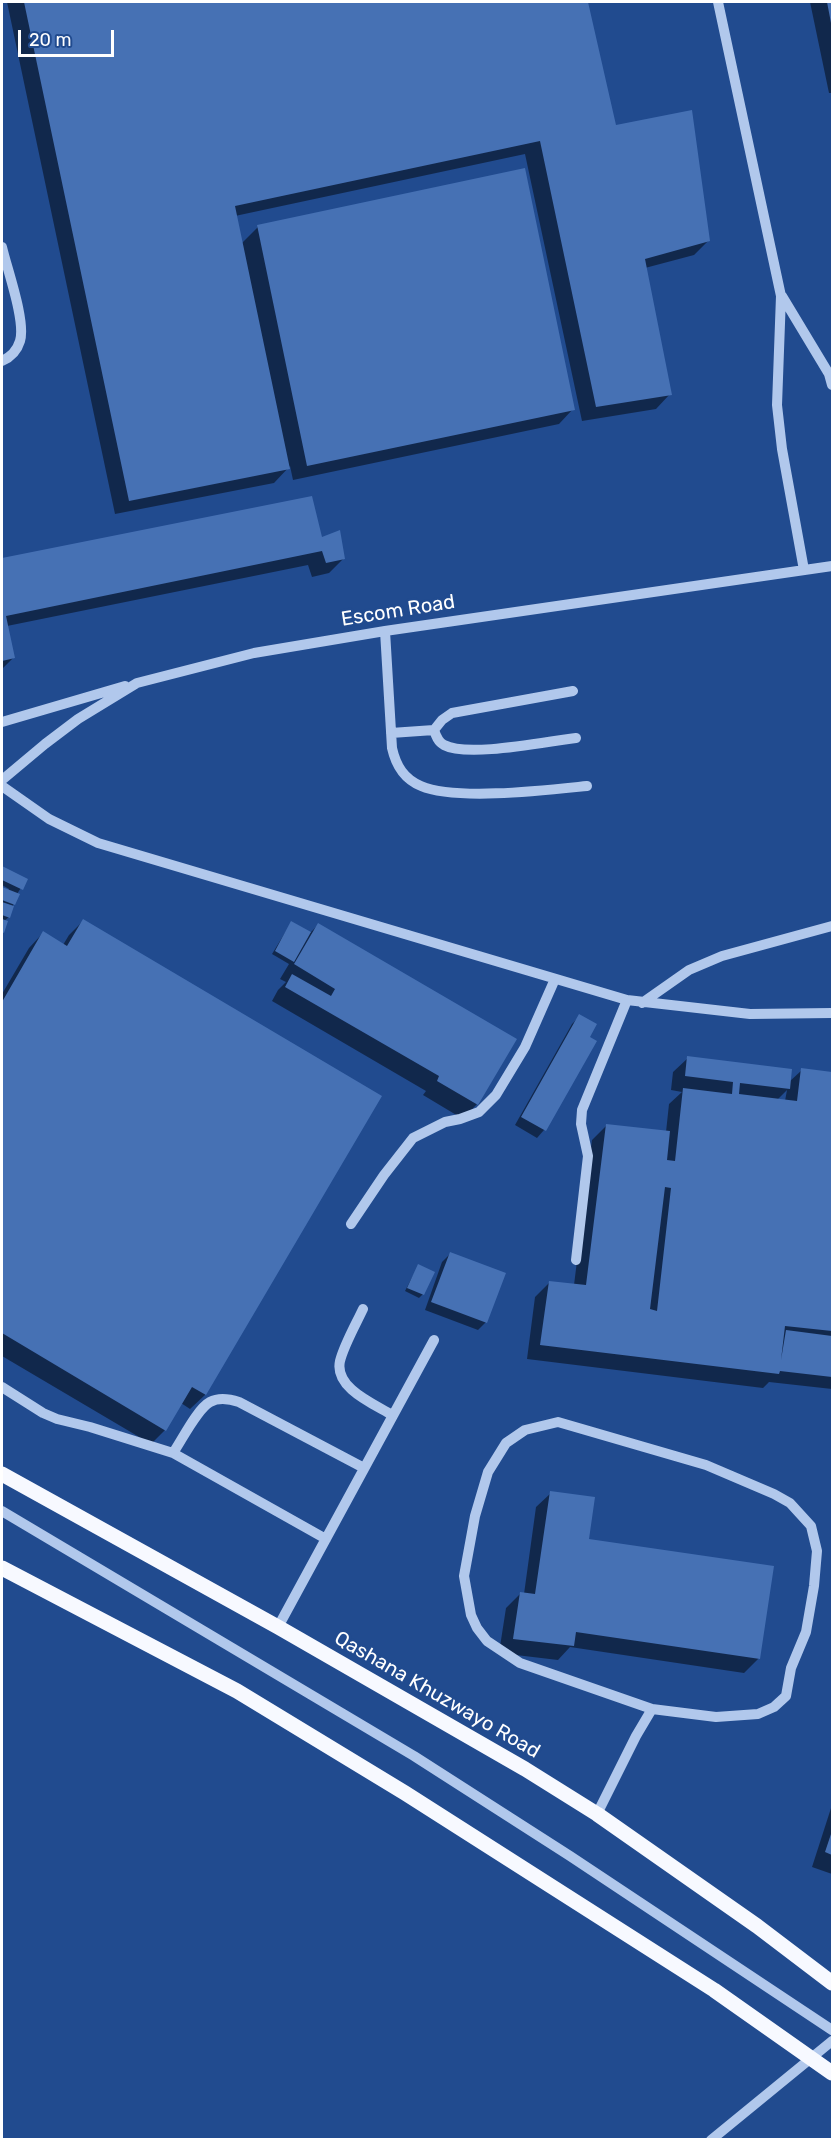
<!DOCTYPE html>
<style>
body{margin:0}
#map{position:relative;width:834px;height:2141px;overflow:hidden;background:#214b8f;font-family:Rubik,sans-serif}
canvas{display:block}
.frame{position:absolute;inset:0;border:3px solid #fff;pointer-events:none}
.scale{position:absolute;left:18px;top:30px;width:96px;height:27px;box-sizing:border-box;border:3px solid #fff;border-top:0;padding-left:8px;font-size:18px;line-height:21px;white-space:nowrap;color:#fff;-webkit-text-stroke:4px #214b8f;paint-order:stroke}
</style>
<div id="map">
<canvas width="834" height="2141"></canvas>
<div class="frame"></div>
<div class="scale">20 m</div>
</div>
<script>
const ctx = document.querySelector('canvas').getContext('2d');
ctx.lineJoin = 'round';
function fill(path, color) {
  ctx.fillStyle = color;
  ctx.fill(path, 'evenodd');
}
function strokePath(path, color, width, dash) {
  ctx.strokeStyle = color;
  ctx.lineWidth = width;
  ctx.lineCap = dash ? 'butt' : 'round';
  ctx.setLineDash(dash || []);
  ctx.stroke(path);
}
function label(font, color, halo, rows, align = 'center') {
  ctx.font = font + ' Rubik,sans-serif';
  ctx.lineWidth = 5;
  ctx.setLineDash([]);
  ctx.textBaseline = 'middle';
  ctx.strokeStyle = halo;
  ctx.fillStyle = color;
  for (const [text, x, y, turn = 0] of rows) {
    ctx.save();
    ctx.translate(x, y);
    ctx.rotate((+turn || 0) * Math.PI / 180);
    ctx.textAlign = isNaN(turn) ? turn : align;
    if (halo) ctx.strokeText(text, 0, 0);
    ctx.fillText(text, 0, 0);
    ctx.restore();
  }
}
fill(new Path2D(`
 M7 2H586L615 127 708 241 694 255 645 268 670 394 656 409 582 421 525 154 235 216 241 244 258 227 573 409 559 424 293 480 290 466 274 483 115 514Z
 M810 2H832V93H829Z
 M311 498 321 539 344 558 329 573 312 577 308 565 7 626 13 658 2 669V560Z
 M2 868 26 880 17 894 9 917 4 921 2 933V888L8 891 9 889 2 885Z
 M83 921 380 1096 205 1395 190 1409 181 1403 165 1430 151 1444 2 1356V994L29 948 43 933 63 945 69 935Z
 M291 923 310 933 318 925 477 1104 463 1119 423 1095 426 1091 272 1001 278 990 286 982 280 979 289 964 272 954Z
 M580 1016 544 1130 537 1138 515 1125 572 1024Z
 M688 1058 789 1082 802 1070 832 1073V1389L769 1382 763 1388 527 1359 535 1297 549 1283 574 1285 592 1140 607 1125 666 1132 669 1104 682 1092 671 1090 673 1072ZM787 1090 785 1101 777 1100Z
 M450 1254 486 1322 478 1330 425 1310 442 1262Z
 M418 1266 423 1294 419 1298 405 1291Z
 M551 1493 587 1540 759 1658 744 1673 570 1647 558 1660 499 1653 506 1608 521 1593 524 1594 536 1507Z
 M832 1805V1874L812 1867Z`), '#0007');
fill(new Path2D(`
 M24 2H588L616 125 692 110 710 241 645 259 672 395 596 407 540 141 235 206 290 469 129 501Z
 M827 2H832V23H831Z
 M525 168 575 410 307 466 257 225Z
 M312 496 322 537 340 530 345 559 326 563 322 551 6 616 15 658 2 661V558Z
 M2 866 28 879 23 890 2 880Z
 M2 887 20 894 15 905 2 900Z
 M2 902 14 906 10 918 2 915Z
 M2 919 8 921 4 933 2 932Z
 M83 919 382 1096 206 1395 192 1387 166 1431 2 1333V1002L43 931 67 946Z
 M291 921 311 932 294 962 275 951Z
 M318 923 517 1039 478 1105 437 1081 439 1076 285 987 292 974 331 996 335 989 294 964Z
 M579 1014 597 1024 590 1037 597 1041 546 1131 521 1117Z
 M687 1056 792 1069 790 1089 740 1083 739 1094 797 1101 801 1068 832 1072V1331L785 1326 781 1360 786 1330 832 1336V1377L780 1371 779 1374 540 1345 549 1281 586 1285 606 1124 670 1131 667 1160 675 1161 683 1088 732 1094 733 1082 685 1076ZM665 1187 671 1188 657 1311 650 1309Z
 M450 1252 506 1273 487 1323 431 1302Z
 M418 1264 435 1272 424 1295 407 1288Z
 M550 1491 595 1497 589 1539 774 1566 760 1659 576 1632 574 1646 513 1639 520 1592 535 1594Z
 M832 1831V1855L825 1852Z`), '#4671b4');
strokePath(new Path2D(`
 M718 2 781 296 777 405 782 449 804 570
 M2 247C7 269 26 321 20 341 17 351 11 357 2 361
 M782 296 829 374 832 385
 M385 631 392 748C396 766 404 779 421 786 456 801 548 790 587 786
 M2 722 125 686
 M434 730C436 736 438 742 444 745 468 758 548 741 576 738
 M391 733 434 730 442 720 452 713 573 691
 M2 780 45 744 78 719 137 683 254 653 385 631 832 566
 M2 786 49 819 98 843 627 1000 750 1014 832 1013
 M642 1003 689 970 722 956 832 926
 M351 1224 384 1175 413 1138 445 1122 460 1119 479 1112 496 1095 525 1047 555 979
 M576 1260 588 1156 581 1124 582 1110 627 1000
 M363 1309C356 1324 344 1345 340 1361 334 1388 374 1404 392 1415
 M2 1387 43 1413 57 1419 90 1427 173 1453 326 1539
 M558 1422 706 1465 774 1494 790 1503 811 1526 817 1551 814 1586 806 1632 791 1668 786 1696 774 1707 758 1714 716 1717 652 1709 520 1663 487 1641 477 1628 471 1615 464 1576 475 1516 488 1472 506 1443 525 1430Z
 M173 1453C182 1440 197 1409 210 1402 219 1397 230 1399 239 1402L364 1468
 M2 1511 414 1756 570 1856 832 2030
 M278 1627 434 1340
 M597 1814 636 1736 652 1709
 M711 2140 832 2041`), '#b1c8ec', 10);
strokePath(new Path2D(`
 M2 1474 278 1627 525 1769 597 1814 757 1926 832 1983
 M2 1568 237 1691 405 1793 714 1990 832 2073`), '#f7f9ff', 15);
label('20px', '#fff', '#214b8f', [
 ["Escom Road",398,611,-9],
 ["Qashana Khuzwayo Road",437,1695,30]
]);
</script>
